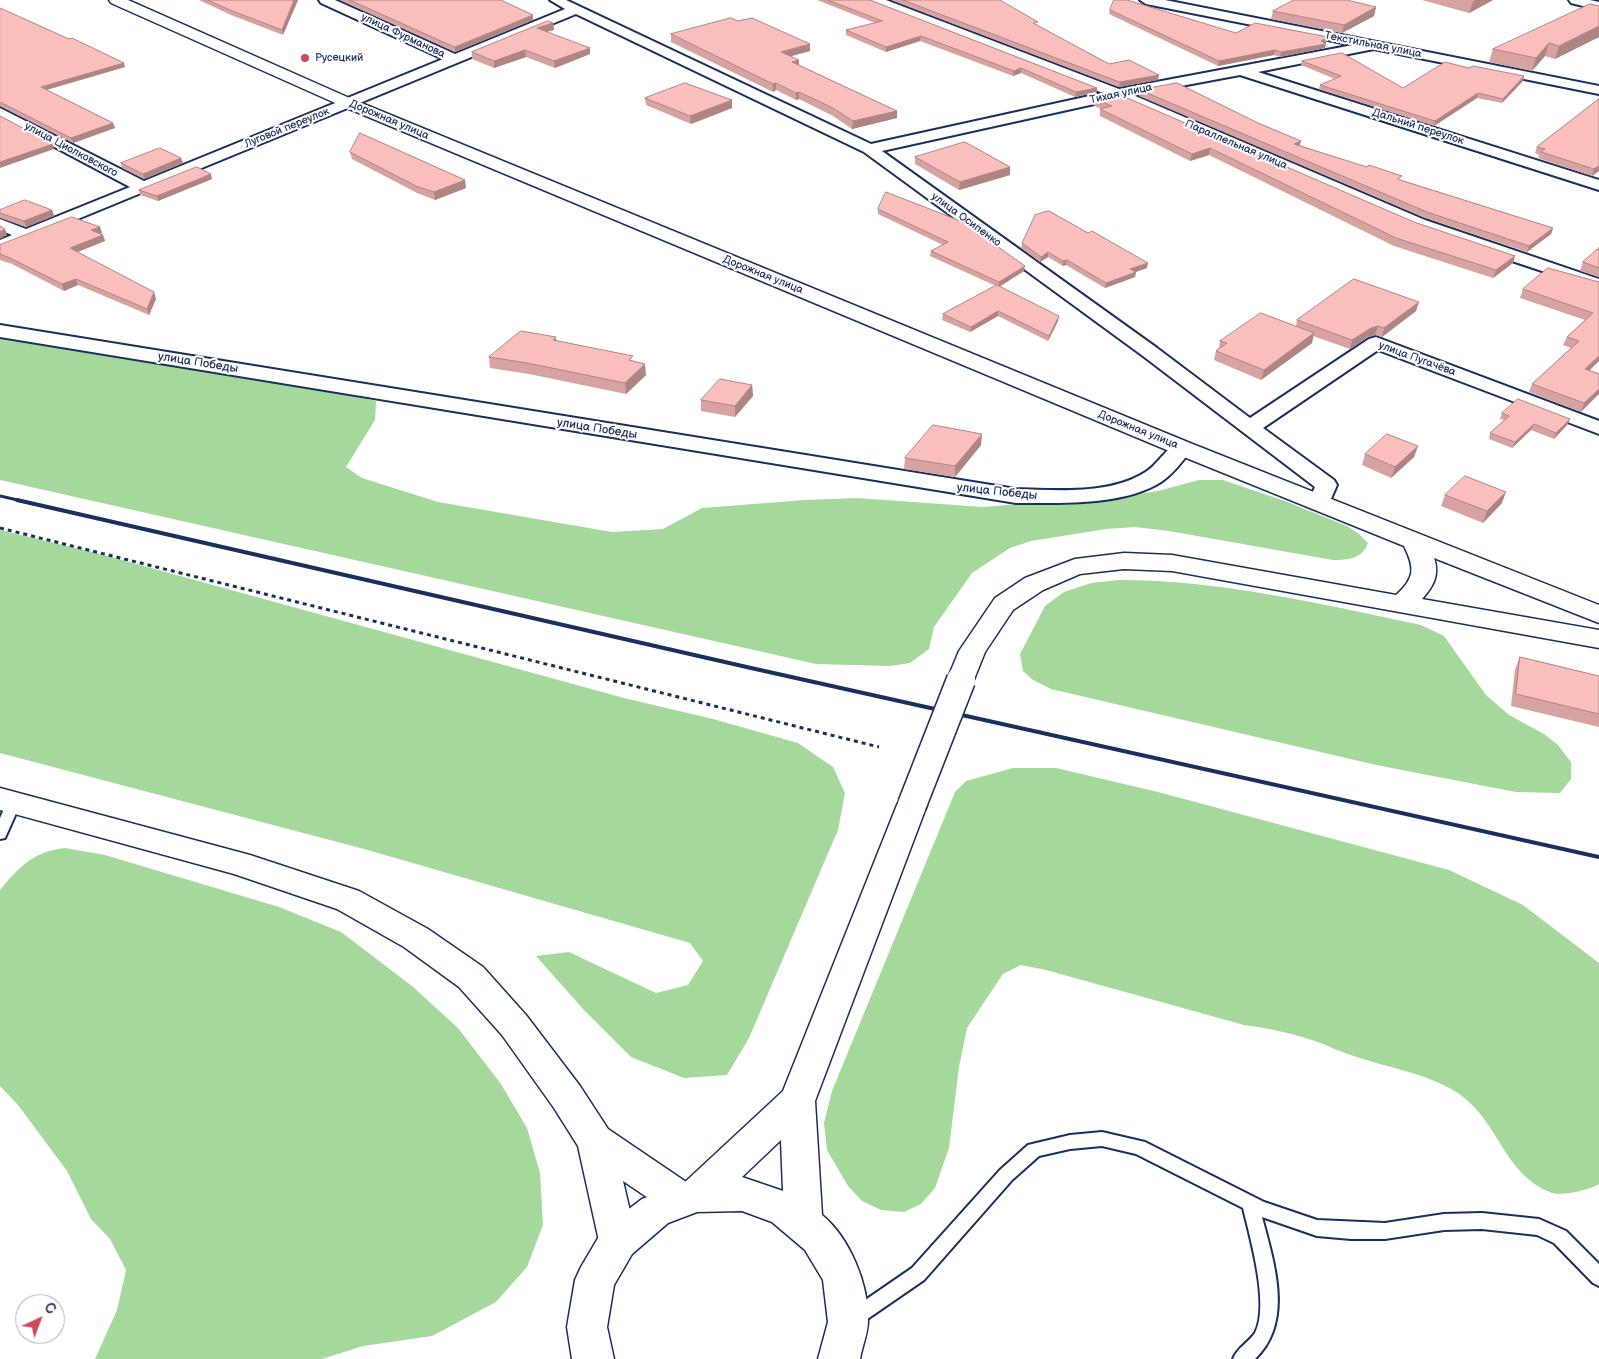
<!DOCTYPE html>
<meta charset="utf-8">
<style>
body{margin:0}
#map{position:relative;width:1599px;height:1359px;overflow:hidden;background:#fff;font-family:"Balsamiq Sans",sans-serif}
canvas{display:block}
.north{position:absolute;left:15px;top:1294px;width:50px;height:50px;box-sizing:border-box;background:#fff;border:1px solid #a4acbf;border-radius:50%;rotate:43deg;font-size:14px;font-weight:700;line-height:20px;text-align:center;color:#1b2f5e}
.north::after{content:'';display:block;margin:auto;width:18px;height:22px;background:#d1495b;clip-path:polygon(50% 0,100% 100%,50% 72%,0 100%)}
</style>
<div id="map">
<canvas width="1599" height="1359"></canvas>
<div class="north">С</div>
</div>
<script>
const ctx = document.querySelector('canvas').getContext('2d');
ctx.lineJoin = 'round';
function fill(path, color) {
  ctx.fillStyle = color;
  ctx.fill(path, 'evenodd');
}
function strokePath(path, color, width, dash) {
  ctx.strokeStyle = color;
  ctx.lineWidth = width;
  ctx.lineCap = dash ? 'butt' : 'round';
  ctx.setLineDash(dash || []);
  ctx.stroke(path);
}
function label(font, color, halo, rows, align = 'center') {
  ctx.font = font + ' "Balsamiq Sans",sans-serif';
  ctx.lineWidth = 4;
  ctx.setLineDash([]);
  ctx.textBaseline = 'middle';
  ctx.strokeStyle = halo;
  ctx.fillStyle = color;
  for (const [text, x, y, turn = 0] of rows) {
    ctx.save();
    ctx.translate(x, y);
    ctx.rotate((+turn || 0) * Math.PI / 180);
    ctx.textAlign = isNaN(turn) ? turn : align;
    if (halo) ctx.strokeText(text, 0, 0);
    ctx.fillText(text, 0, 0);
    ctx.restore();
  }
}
fill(new Path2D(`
 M0 323 376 401 375 420 346 467 362 478 438 502 612 532 663 529 702 508 805 500 857 498 983 507 1132 495 1158 491 1199 480H1223L1285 501 1347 526 1359 534 1368 543C1362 559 1349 560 1333 560L1169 531 1135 527 1106 529 1031 541 1010 548 972 573 934 627 929 649 910 663 890 666 816 664 0 480Z
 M0 530 93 552 624 698 713 719 798 743 833 767 845 793 838 830 749 1038 727 1075 684 1078 631 1057 583 1009 536 956 569 952 656 993 688 985 703 961 690 943 364 849 0 753Z
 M1118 580C1221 580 1321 604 1421 625L1444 636 1486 695 1509 715 1544 734 1558 745 1571 762V779L1560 793 1516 792 1376 765 1051 689 1033 680 1023 671 1020 654 1045 606 1064 592 1091 583Z
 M1013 768H1056L1158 792 1449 870 1523 905 1599 963V1184C1590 1190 1562 1196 1552 1193 1508 1177 1500 1130 1469 1102 1442 1076 1392 1069 1357 1057 1343 1053 1329 1046 1315 1041 1291 1033 1268 1028 1244 1025L1046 970 1021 965 1003 974 967 1028 959 1067 949 1148 935 1188 921 1204 904 1212 881 1210 862 1201 848 1186 827 1150 824 1123 832 1091 955 792 966 781Z
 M65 848 105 855 279 907 341 932 412 986 458 1028 501 1084 527 1128 540 1173 543 1225 527 1267 496 1302 432 1336 363 1346 322 1359H95L117 1310 126 1270 110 1239 91 1219 67 1171 18 1105 0 1086V890C19 867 34 851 65 848Z`), '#a5d99b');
const service = new Path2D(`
 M14 797 19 798 21 802 5 838 0 839V818L9 798Z
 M1102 1132 1145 1142 1264 1202 1317 1220 1385 1223 1444 1214 1482 1213 1539 1219 1566 1231 1599 1264V1286L1593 1283 1554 1243 1537 1235 1482 1229 1444 1230 1385 1239H1351L1317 1236 1262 1217C1274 1263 1294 1322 1255 1359H1233C1237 1348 1248 1343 1255 1333 1270 1306 1250 1237 1243 1208L1136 1154 1102 1146 1070 1149 1039 1156 1012 1180 924 1280 860 1324 854 1327 848 1324 845 1318 848 1312 912 1268 1000 1170 1028 1145 1070 1135Z`);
const minor = new Path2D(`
 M319 0H335L455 54 565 9 550 0H566L871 144 1103 93 871 3 869 0H886L1119 89 1353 45 1146 4 1140 0H1165L1599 86V94L1374 49 1258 72 1599 180V190L1240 75 1133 95 1425 220 1599 279V290L1413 228 1117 99 882 151 1157 348 1250 418 1369 339 1376 337 1599 421V434L1378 350 1263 428 1334 480 1337 485 1327 508 1319 510 1311 508 1308 503 1315 487 1143 356 864 152 576 14 0 251V240L12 235 0 230V219L26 229 130 187 0 118V108L144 181 443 59 321 3Z
 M1569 0H1590L1599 2V10L1571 3Z
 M0 325 1016 489C1056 490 1108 495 1144 473 1161 464 1169 438 1189 444L1192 448C1184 460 1173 474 1161 482 1123 506 1060 503 1016 503L0 337Z`);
const tertiary = new Path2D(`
 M0 788 250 855 359 891 428 929 483 967 526 1015 580 1086 608 1129 695 1188 701 1200 695 1212 682 1217 669 1212 623 1181 637 1241 632 1254 618 1259 604 1254 599 1241 578 1146 554 1108 502 1035 459 987 404 947 337 909 234 874 0 810Z`);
const secondary = new Path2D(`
 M109 0H128L354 100 1190 443 1599 605V623L1434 558C1440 575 1433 587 1422 599L1599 630V648L1172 571 1124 569 1080 574 1043 590 1013 610 985 652 971 687 961 689 951 687 947 680 959 651 995 598 1025 578 1075 559 1124 553 1172 555 1396 595C1415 578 1415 568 1404 546L1174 453 342 106 111 3Z
 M912 794 923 797 927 805 815 1101 822 1215C850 1238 869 1285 868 1321 868 1333 862 1347 860 1359H818L828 1322 823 1280 805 1250 772 1222 742 1211 697 1212 668 1223 632 1254 614 1285 607 1327 614 1359H572L567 1327 575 1280 581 1267 604 1228 642 1199 684 1183 783 1091 897 805 901 797ZM781 1140 783 1191 742 1177Z`);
strokePath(service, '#1b2f5e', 4);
strokePath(minor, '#1b2f5e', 4);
strokePath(tertiary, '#1b2f5e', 3);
strokePath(secondary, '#1b2f5e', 3);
strokePath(new Path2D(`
 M0 528 879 747`), '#1b2f5e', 3, [4, 4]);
fill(service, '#fff');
fill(minor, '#fff');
fill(tertiary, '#fff');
fill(secondary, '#fff');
strokePath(new Path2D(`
 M0 496 22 501`), '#1b2f5e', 3);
strokePath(new Path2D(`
 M17 500 751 668 1599 857`), '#1b2f5e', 4);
const secondaryBridge = new Path2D(`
 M912 805 961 680`);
strokePath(secondaryBridge, '#1b2f5e', 31, []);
strokePath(secondaryBridge, '#fff', 28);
fill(new Path2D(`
 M199 0H298L283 35 231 15Z
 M340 0H501L533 20 455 52Z
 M817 0H870L1097 88V92L1075 97 1021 73 1013 76 920 41 886 52 846 35V30L875 23Z
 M891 0H1000L1038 26 1109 64 1158 80 1119 87Z
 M1422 0H1493L1469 13Z
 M1599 6V37L1555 59 1545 56 1532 71 1489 62 1493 49Z
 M1376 7 1374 16 1342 33 1271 19 1273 11Z
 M0 8 125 67 47 90 113 123 115 128 73 143 0 106Z
 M1110 10 1236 33 1328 37 1327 42 1325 43V48L1280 57 1274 55 1218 66 1109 14Z
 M738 21 810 44V51L791 56 799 65 897 111V118L852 129 833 116 799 99 796 100 776 90 773 92 671 42V34Z
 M553 23 554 30 547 32 590 54 555 68 526 57 494 68 472 59V52Z
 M1302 61 1403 88 1469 68 1524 76 1523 81 1502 103 1477 98 1434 126 1319 89 1320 85 1335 79 1301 65Z
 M1140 90 1258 123 1301 141 1299 145 1401 180 1553 228 1551 234 1527 252 1426 218 1139 96Z
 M645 98 732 108 691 124 646 105Z
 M1095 99 1414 222 1515 256 1513 263 1493 278 1394 246 1209 155 1190 161 1100 116V109H1102L1094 106Z
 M1599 99V171L1592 176 1538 158 1539 155 1535 153 1537 147Z
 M350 152 466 188 435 200 417 193 352 159Z
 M915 157 1010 175 959 190 915 164Z
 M181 158 183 163 144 179 122 168 121 163Z
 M212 179 158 201 140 195 139 190Z
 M878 209 1024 271 1000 286 1058 321 1048 341 998 316 970 332 942 320 943 314 996 286 930 256 931 251 943 245 878 214Z
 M0 210H52L54 216 26 227 0 218Z
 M100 227 102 233 100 234 103 235 105 241 78 252 156 299 149 315 78 285 64 291 12 264 0 260V245Z
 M1022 243 1147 268 1136 272 1135 277 1105 288 1066 265 1063 266 1048 257 1040 262 1021 248Z
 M1599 248V277L1580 271 1583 262Z
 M1599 282V361L1589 370 1599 374 1581 412 1529 392 1532 384 1571 348 1563 345 1567 337 1585 320 1520 298 1523 289Z
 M1416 311 1382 337 1375 335 1368 337 1350 349 1313 336 1312 343 1261 380 1214 360 1216 351 1219 348 1220 341 1296 326 1297 320Z
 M556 337 557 341 634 361 646 375 626 394 529 374 490 368 489 357Z
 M752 385 753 396 735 417 701 411V400Z
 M1502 413 1568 424 1554 439 1531 430 1512 448 1489 439 1490 433 1504 420 1500 419Z
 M981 445 955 477 904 469 905 458Z
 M1418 446 1414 457 1391 478 1362 465 1365 454Z
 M1445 495 1502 503 1483 523 1441 506Z
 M1520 657 1599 676V727L1511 706 1515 669Z`), '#d7a3a2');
fill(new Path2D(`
 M294 0H298L283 35 282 30Z
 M1475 0H1493L1469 13 1473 2Z
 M1376 7 1374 16 1342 33 1344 25Z
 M533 15V20L455 52V47Z
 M553 23 554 30 538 34 537 28Z
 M1599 26V37L1555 59 1559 46Z
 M921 36 920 41 886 52V47Z
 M1328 37 1327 42 1321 45 1326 44 1325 48 1280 57 1281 52 1321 41Z
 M1549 43 1545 56 1532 71 1536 58Z
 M810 44V51L781 59V52Z
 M590 48V54L555 68 554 61Z
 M525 50 526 57 494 68V61Z
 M1275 50 1274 55 1218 66 1219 61Z
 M799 60V68L792 62Z
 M124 63 125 67 42 91 41 87Z
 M1021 68V73L1013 76 1014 71Z
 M1159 75 1158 80 1119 87 1120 82Z
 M1524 76 1523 81 1502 103 1503 99Z
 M776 83V90L773 92V84Z
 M1097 88V92L1075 97 1076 92Z
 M799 92V99L796 100V93Z
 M1478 93 1477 98 1434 126 1435 121Z
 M732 100V108L691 124 690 116Z
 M897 111V118L852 129 853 121Z
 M113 123 115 128 73 143 71 138Z
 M1301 141 1299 147 1294 144Z
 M53 144 54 149 0 168V162Z
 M1210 148 1209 155 1190 161 1192 154Z
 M181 158 183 163 144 179 143 174Z
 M1599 166V171L1592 176 1594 169Z
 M1010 167V175L959 190 960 182Z
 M211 174 212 179 158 201 157 196Z
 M465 180 466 188 435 200 434 192Z
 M52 210 54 216 26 227 24 221Z
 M100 227 102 233 93 236 91 230Z
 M1553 228 1551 234 1527 252 1529 246Z
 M5 229 7 235 0 239V232Z
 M103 235 105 241 72 254 70 248Z
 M1048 252V257L1040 262 1041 257Z
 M1515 256 1513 263 1493 278 1496 270Z
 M1067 260 1066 265 1063 266V261Z
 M1148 263 1147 268 1130 274V269Z
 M1025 266 1024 271 999 287V282Z
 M1136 272 1135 277 1105 288 1106 283Z
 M76 279 78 285 64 291 62 284Z
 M154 292 156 299 149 315 147 309Z
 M1419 302 1416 311 1382 337 1384 328Z
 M998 311V316L970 332 971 327Z
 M1059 316 1058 321 1048 341 1049 336Z
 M1378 326 1375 335 1368 337 1350 349 1352 340 1371 328Z
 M1314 333 1312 343 1261 380 1264 370Z
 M1599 356V361L1582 378 1585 369Z
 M645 364 646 375 626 394 625 383Z
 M752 385 753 396 735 417V406Z
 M1599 389V394L1581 412 1584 403Z
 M1570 419 1568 424 1554 439 1556 433Z
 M1534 424 1531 430 1512 448 1515 442Z
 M982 434 981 445 955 477V466Z
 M1418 446 1414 457 1391 478 1395 467Z
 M1506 492 1502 503 1483 523 1487 511Z`), '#af8584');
const building = new Path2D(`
 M208 0H294L282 30 230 10Z
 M350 0H501L533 15 455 47Z
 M828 0H870L1097 88 1076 92 1021 68 1014 71 921 36 886 47 846 30 882 21Z
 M903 0H1000L1038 22 1033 23 1109 64 1129 60 1159 75 1120 82Z
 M1114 0H1127L1236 33 1255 23 1328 37 1321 41 1326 44 1281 52 1275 50 1219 61 1110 10Z
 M1294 0H1347L1376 7 1344 25 1273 11Z
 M1590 4 1599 6V26L1559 46 1549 43 1536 58 1493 49Z
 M0 8 69 39 72 38 124 63 41 87 113 123 71 138 0 102Z
 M731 18 738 21 752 18 810 44 781 52 799 60 792 62 897 111 853 121 833 108 799 92 796 93 776 83 773 84 671 34Z
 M548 21 553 23 537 28 590 48 554 61 525 50 494 61 472 52Z
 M1342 53 1403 88 1445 62 1469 68 1473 66 1524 76 1503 99 1478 93 1435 121 1320 85 1341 76 1302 61Z
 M685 83 732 100 690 116 645 98Z
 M1177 83 1258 123 1301 141 1294 144 1367 167 1369 165 1402 176 1397 179 1553 228 1529 246 1427 212 1140 90Z
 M1118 94 1414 222 1515 256 1496 270 1396 238 1210 148 1192 154 1100 109 1112 106 1095 99Z
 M1599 99V166L1594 169 1541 152 1545 149 1537 147Z
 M0 116 53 144 0 162Z
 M360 133 465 180 434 192 416 186 350 152Z
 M965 142 1010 167 960 182 915 157Z
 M160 148 181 158 143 174 121 163Z
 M197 167 211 174 157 196 139 190Z
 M886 192 963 222 1025 266 999 282 931 251 948 242 878 209Z
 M25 200 52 210 24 221 0 213V210Z
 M1049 211 1088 233 1092 231 1148 263 1130 269 1136 272 1106 283 1067 260 1063 261 1048 252 1041 257 1022 243 1035 215Z
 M72 217 100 227 91 230 103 235 70 248 154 292 147 309 76 279 62 284 10 258 0 254V245Z
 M0 226 5 229 0 232Z
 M1599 248V268L1583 262Z
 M1548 268 1599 282V356L1585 369 1599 374V389L1584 403 1532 384 1579 341 1567 337 1593 313 1523 289Z
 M1354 279 1419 302 1384 328 1378 326 1371 328 1352 340 1297 320Z
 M997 285 1059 316 1049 336 998 311 971 327 943 314Z
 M1261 313 1314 333 1264 370 1216 351 1227 343 1220 341Z
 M521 331 556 337 553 340 633 356 629 360 645 364 625 383 527 363 489 357Z
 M720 379 752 385 735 406 701 400Z
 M1518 399 1570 419 1556 433 1534 424 1515 442 1490 433 1509 416 1502 413Z
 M933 425 982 434 955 466 905 458Z
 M1387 434 1418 446 1395 467 1365 454Z
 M1465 476 1506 492 1487 511 1445 495Z
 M1520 657 1599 676V714L1516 694Z`);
fill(building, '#fabebc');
strokePath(building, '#af8584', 1);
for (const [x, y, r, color] of [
 [305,58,5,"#d1495b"]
]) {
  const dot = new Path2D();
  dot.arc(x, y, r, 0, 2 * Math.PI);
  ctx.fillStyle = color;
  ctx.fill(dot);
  strokePath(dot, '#fff', 2);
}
label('11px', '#1b2f5e', '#fff', [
 ["улица Фурманова",403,36,25],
 ["Текстильная улица",1373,45,11],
 ["Тихая улица",1121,94,-12],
 ["Дорожная улица",389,120,23],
 ["Дальний переулок",1418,127,18],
 ["Луговой переулок",287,128,-22],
 ["Параллельная улица",1236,145,23],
 ["улица Циолковского",71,150,28],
 ["улица Осипенко",966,220,36],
 ["Дорожная улица",763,275,22],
 ["улица Пугачёва",1417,359,20],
 ["Дорожная улица",1138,430,22]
]);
label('11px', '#1b2f5e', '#fff', [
 ["Русецкий",315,58]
], 'left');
label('12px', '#1b2f5e', '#fff', [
 ["улица Победы",198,363,9],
 ["улица Победы",597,429,9],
 ["улица Победы",997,492,6]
]);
</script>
